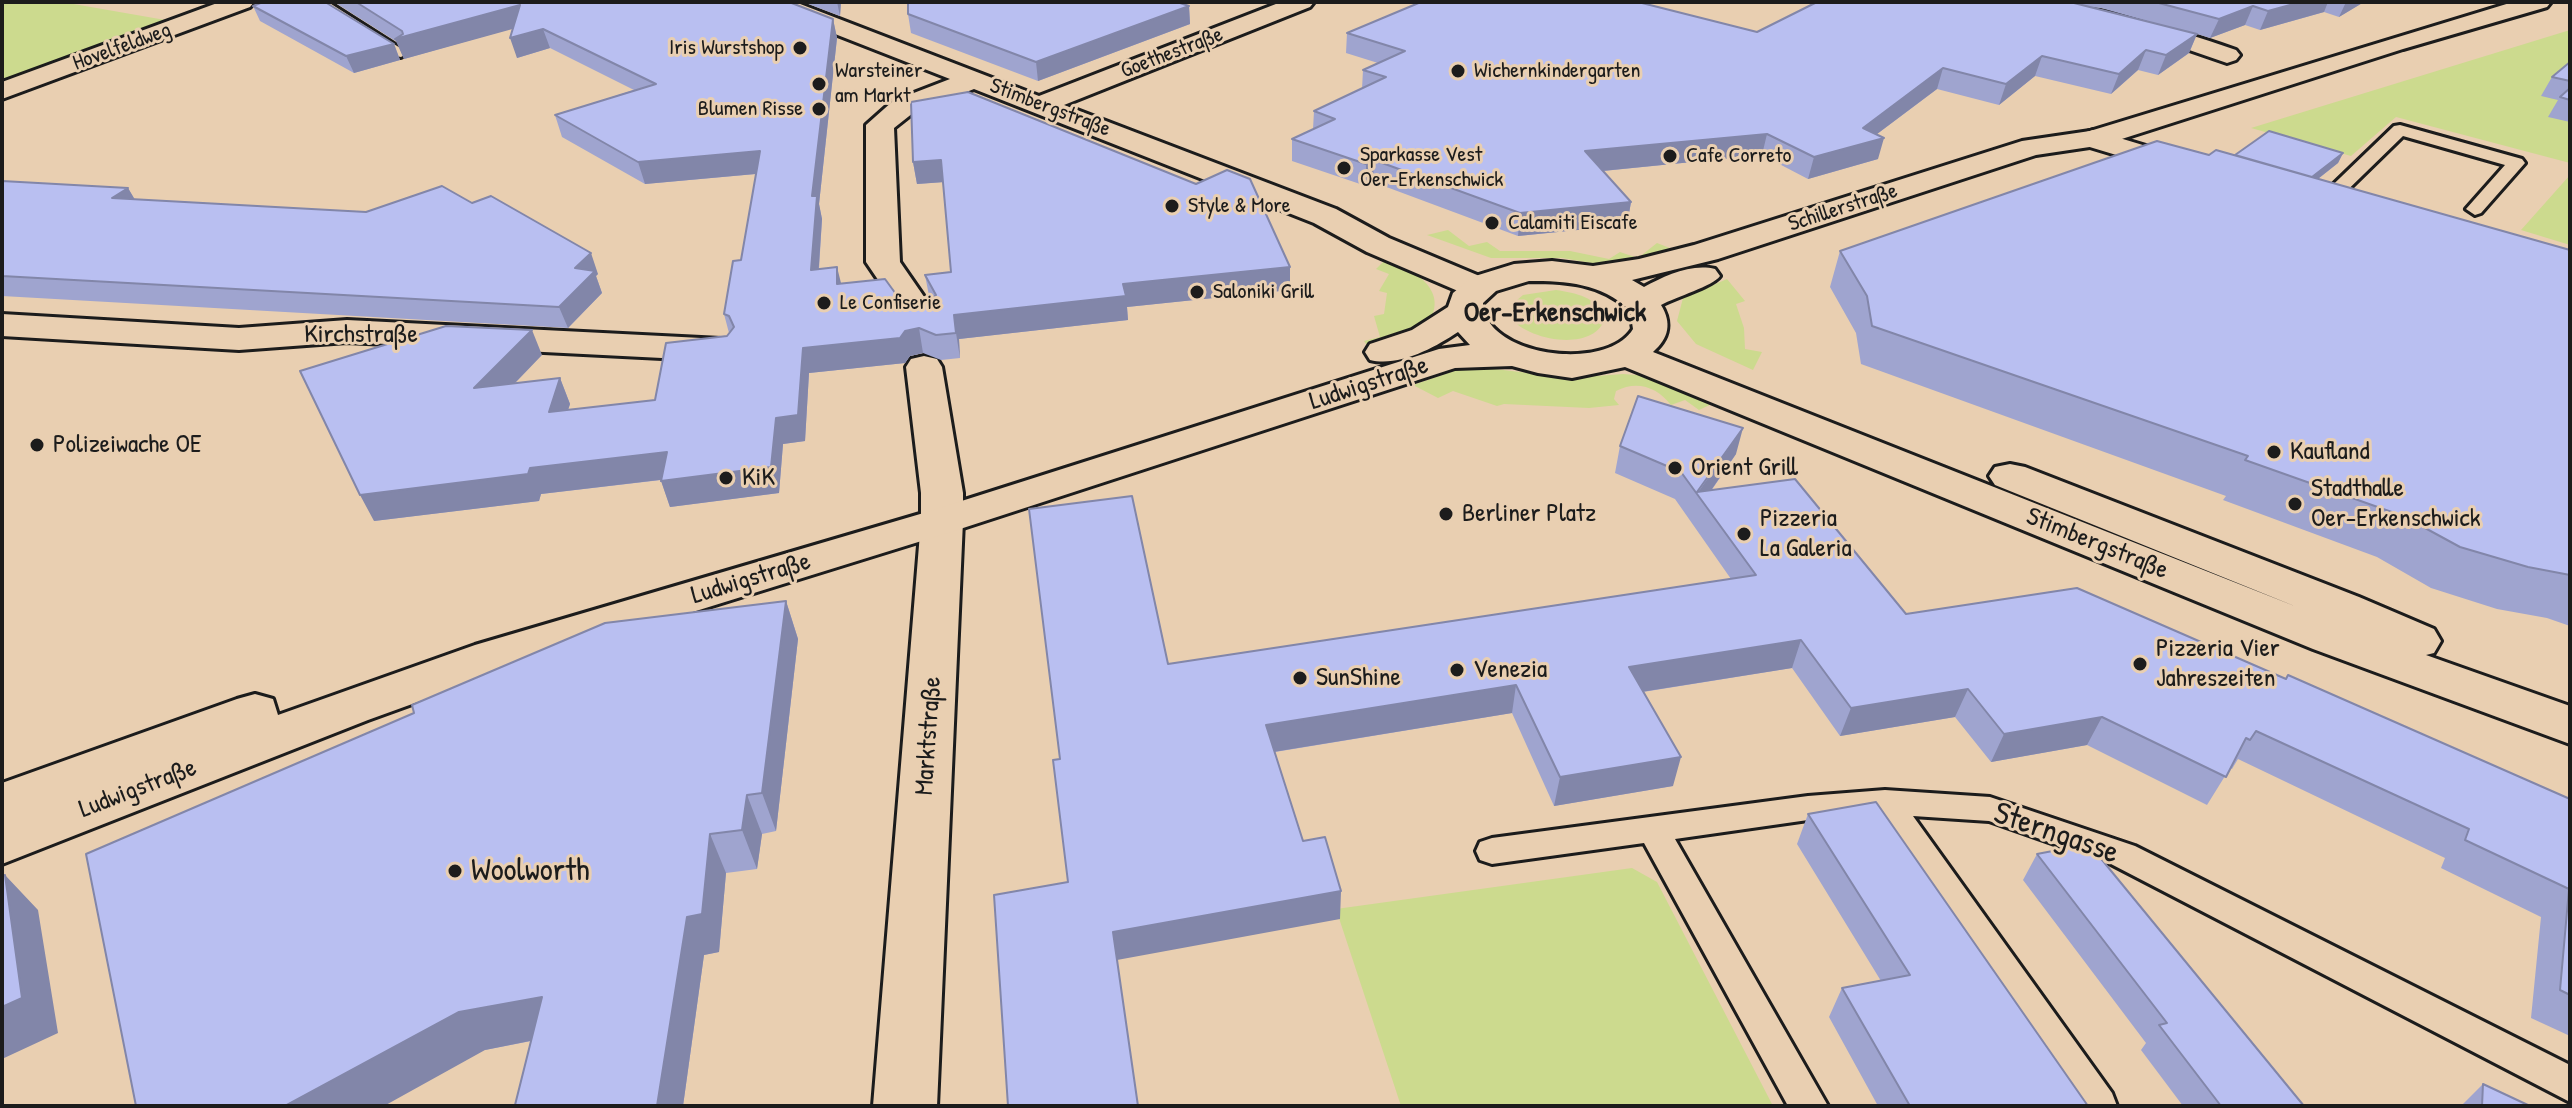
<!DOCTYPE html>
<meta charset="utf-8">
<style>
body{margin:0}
#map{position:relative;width:2572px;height:1108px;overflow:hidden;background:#e9cfb1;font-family:"Patrick Hand",sans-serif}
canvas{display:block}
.frame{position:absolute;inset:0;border:4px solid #1c1c1c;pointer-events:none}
</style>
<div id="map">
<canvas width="2572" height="1108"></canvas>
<div class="frame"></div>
</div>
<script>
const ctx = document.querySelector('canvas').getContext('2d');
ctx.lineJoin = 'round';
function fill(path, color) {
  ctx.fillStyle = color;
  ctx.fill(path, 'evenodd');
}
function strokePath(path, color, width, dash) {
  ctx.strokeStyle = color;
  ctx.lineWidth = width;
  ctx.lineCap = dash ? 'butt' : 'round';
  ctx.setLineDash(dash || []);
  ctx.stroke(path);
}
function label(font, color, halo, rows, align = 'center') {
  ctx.font = font + ' "Patrick Hand",sans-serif';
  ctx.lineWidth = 6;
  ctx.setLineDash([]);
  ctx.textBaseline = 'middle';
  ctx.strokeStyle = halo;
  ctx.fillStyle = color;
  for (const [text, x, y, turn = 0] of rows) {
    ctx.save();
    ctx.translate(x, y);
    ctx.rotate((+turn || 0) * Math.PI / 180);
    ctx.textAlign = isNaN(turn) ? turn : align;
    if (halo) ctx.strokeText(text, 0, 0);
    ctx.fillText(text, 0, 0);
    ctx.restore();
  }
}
fill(new Path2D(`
 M2 2H62L171 21 2 82Z
 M2570 30V163L2396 117 2351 156 2251 128Z
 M2570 175V245L2521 230Z
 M1448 230 1469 246 1487 242 1500 251H1570L1609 259 1620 252 1638 258 1657 243 1680 252 1609 266 1562 258H1491L1427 235Z
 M1387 258C1413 270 1449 289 1429 322L1371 351 1364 341 1380 337 1374 316 1384 314 1387 293 1379 291 1389 274 1376 269Z
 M1727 279 1745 301 1736 304 1744 328 1745 349 1762 352 1753 370 1696 344 1677 321 1683 298Z
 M1556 290C1576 293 1597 297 1605 318 1595 353 1527 341 1510 317L1511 305 1523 295Z
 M1478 367 1571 378 1623 374 1648 376 1718 401 1699 410 1685 400 1671 405C1657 387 1637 380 1616 391L1614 399 1619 405 1589 408 1504 404 1497 406 1453 391 1438 398 1413 385 1463 368Z
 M1632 868 1657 882 1773 1106H1401L1336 909Z`), '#ccda8e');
const lane = new Path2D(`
 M311 2H328L408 53 401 57 396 56Z
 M2400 125 2522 159 2525 163 2481 213 2475 215 2466 209 2505 165 2403 136 2326 211H2314L2311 207 2314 203 2394 126Z
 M1885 790 1990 797 2135 846 2570 1065V1102L2111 864 1989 821 1913 816 2112 1093 2117 1106H2076L1877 815 1808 820 1675 839 1828 1106H1788L1644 843 1492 864 1480 860 1476 851 1480 842 1492 838 1808 796Z`);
const street = new Path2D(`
 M220 2H254L250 7 2 99V82Z
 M762 2H795L1039 96 1281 2H1314L1310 7 1064 105 1336 209 1389 238 1489 280 1494 287 1489 294 1477 297 1465 294 1367 252 1314 223 974 89 913 113 894 128 900 262 938 317 932 324 920 328 908 324 866 262V125L893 101 950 79 766 7Z
 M2017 2C2091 2 2166 26 2236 50L2240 55 2236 60 2227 63 2166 42 2021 7Z
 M2093 130 2196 161 2201 167 2196 173 2186 176 2083 145 2079 139 2083 133Z
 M2 314 239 328 347 320 721 339 734 342 739 350 734 358 721 361 347 342 239 350 2 336Z
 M924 356 937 359 942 367 963 493V521L937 1106H873L921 521V493L906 367 911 359Z`);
const secondary = new Path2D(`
 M2513 2H2551L2547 7 2403 49 2103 145 2036 155 1718 259 1632 280 1644 287C1664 276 1692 263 1715 269L1720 276C1713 286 1676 297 1661 305 1672 323 1669 338 1653 352L2297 607 1995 485 1989 476 1995 467 2010 464 2025 467 2359 597 2434 629 2441 641 2434 653 2426 655 2570 706V744L2313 649 1625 367 1572 378 1538 373 1512 366 1455 368 957 530 509 669 368 720 2 864V783L237 699 255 694 273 699 278 715 475 645 927 512 1439 349 1470 345 1458 332C1434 348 1399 367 1370 360L1365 352 1370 344 1412 330 1448 307 1453 293 1472 277 1514 264 1552 261 1593 266 1639 259 1694 245 2022 141 2090 131ZM1529 281C1567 281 1600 283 1630 310L1633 329C1606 373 1484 356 1483 303L1496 291Z`);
strokePath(lane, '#1c1c1c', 6);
strokePath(street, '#1c1c1c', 6);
strokePath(secondary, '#1c1c1c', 6);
fill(lane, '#e9cfb1');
fill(street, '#e9cfb1');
fill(secondary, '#e9cfb1');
fill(new Path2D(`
 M334 2H789L833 19 837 38 819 204 822 219 819 269 841 284 914 306 928 302 930 301 925 275 951 272 943 182 917 184 913 162 1290 267V290L1127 307 1128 320 959 339 960 358 941 360 923 353 910 356 905 363 809 373 805 441 783 444 779 493 670 507 661 480 541 494 539 501 374 521 542 355 514 384 560 378 570 404 568 410 655 400 727 336 729 333 724 314 741 260 756 174 645 184 562 137 555 115 634 90 550 48 517 58 513 28 404 59 397 42Z
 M803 2H841L840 16Z
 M1817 2H2364L2339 17 2324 12 2260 30 2245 25 2210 38 2197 34 2189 53 2158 75 2138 70 2111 94 2035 76 1999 105 1937 89 1877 134 1878 159 1808 179 1762 155 1603 171 1631 202 1627 225 1518 236 1373 182 1366 186 1292 161V139L1313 129 1314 111 1362 89 1363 70 1378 63 1346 53 1347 33 1757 32ZM2089 7 2101 8 2161 25Z
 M253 6 394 44 400 60 354 73 260 21Z
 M1189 6 1190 24 1038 81 911 33 908 14Z
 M2570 62V122L2548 117 2558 100 2541 96 2552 77Z
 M2343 153 2338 163 2318 179 2570 250V626L2547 618 2497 609 2431 588 2377 557 2223 500 2226 496 1861 364 1856 333 1830 287 1840 251 2209 155Z
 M2 181 128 188 134 199 366 212 472 203 598 274 596 276 602 293 568 328 2 296Z
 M1620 446 1736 454 1711 491 1906 614 2285 679 2570 799V1036L2531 1018 2541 917 2441 868 2445 858 2238 759 2232 769 2230 768 2207 805 2087 745 1991 762 1955 717 1840 736 1792 668 1643 692 1673 786 1554 806 1512 713 1275 752 1303 841 1340 919 1068 882 1060 759 1168 664 1731 579 1675 499 1615 473Z
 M786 601 798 639 776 831 762 834 757 869 726 873 719 952 704 955 683 1106H514L515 1105 531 1041 485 1050Z
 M1808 814 2088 1106H1878L1829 1017 1842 988 1881 981 1797 844Z
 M2037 854 2304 1106H2183L2141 1050 2146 1043 2023 880Z
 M2483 1084 2530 1106H2461Z`), '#9fa4cf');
fill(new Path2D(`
 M837 2H841L840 16Z
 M2301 2H2328L2324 12 2260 30 2268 11Z
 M2346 2H2364L2339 17Z
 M520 5 527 25 404 59 395 39Z
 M1189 6 1190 24 1038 81 1036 62Z
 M2253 6 2245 25 2210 38 2219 19Z
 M833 19 837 38 819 204 822 219 817 294 811 270 812 196Z
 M543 29 550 48 517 58 510 38Z
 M2197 34 2189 53 2158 75 2166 55Z
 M394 44 400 60 354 73 346 56Z
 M2146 50 2138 70 2111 94 2119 74Z
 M2042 56 2035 76 1999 105 2006 84Z
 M1943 68 1937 89 1865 143 1884 138 1878 159 1808 179 1814 157 1863 128Z
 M1767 134 1762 155 1582 173 1585 151Z
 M760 151 766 173 645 184 638 162Z
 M2343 153 2338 163 2305 189 2311 178Z
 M941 160 945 182 917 184 913 162Z
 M1374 160 1373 182 1366 186V164Z
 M128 188 140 208 112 198Z
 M1631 202 1627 225 1518 236 1520 213Z
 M591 253 598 274 596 276 602 293 568 328 559 307 575 268Z
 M837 267 843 291 837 284Z
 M1290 267V290L1127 307 1128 320 959 339 960 358 956 333 954 315 1123 284Z
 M919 328 923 353 910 356 905 363 809 373 805 441 783 444 779 493 670 507 661 481 776 418 803 348Z
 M532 330 542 355 485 414 474 388Z
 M560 378 570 404 559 437 549 412Z
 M1743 428 1736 454 1703 502 1697 494Z
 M667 452 676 478 541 494 539 501 374 521 360 495 530 468Z
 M786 601 798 639 776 831 762 793Z
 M1801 640 1792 668 1622 695 1629 667Z
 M1516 685 1512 713 1267 753 1266 725Z
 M1968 689 1955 717 1840 736 1851 708Z
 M2102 717 2087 745 1991 762 2004 734Z
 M1681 757 1673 786 1554 806 1560 777Z
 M747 795 762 834 757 869 742 830Z
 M710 834 726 873 719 952 704 955 683 1106H657L687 917Z
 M5 875 38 910 58 1033 2 1059Z
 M1341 891 1340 919 1117 960 1113 932Z
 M542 997 565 1034 485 1050 384 1106H285L459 1012Z`), '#8286a9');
const building = new Path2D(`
 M263 2H325L394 44 346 56 253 6Z
 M356 2H789L833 19 812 196H817L811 270 837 267V284L885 279 901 301 914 306 928 302 936 295 925 275 951 272 941 160 913 162 911 102 968 92 1196 184 1227 170 1250 179 1290 267 1123 284 1126 296 954 315 956 333 936 335 919 328 905 331 900 338 803 348 798 415 776 418 771 467 661 481 667 452 530 468 528 474 360 495 300 371 446 326 532 330 474 388 560 378 549 412 655 400 666 343 727 336 734 327 729 316 724 314 733 261 741 260 760 151 638 162 555 115 656 84 543 29 510 38 520 5 395 39 403 34 402 31Z
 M908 2H1177L1189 6 1036 62 908 14Z
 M1421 2H1638L1757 32 1817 2H2070L2197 34 2166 55 2146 50 2119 74 2042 56 2006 84 1943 68 1863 128 1884 138 1814 157 1767 134 1585 151 1631 202 1520 213 1374 160 1366 164 1292 139 1335 119 1314 111 1386 77 1363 70 1405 51 1347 33Z
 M2155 2H2301L2268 11 2253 6 2219 19Z
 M2570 62V81L2552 77Z
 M2570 88V100L2560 97Z
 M2269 131 2343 153 2312 177 2235 155Z
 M2157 141 2209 155 2216 150 2570 250V575L2528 567 2460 547 2403 516 2245 460 2248 456 1872 326 1867 296 1840 251Z
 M2 181 128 188 112 198 366 212 442 186 472 203 491 196 591 253 575 268 595 271 559 307 2 276Z
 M1638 396 1743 428 1697 492 1795 479 1906 614 2077 588 2286 679 2288 675 2570 799V995L2560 990 2569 889 2465 840 2469 829 2256 731 2250 740 2246 738 2226 777 2102 717 2004 734 1968 689 1851 708 1801 640 1629 667 1681 757 1560 777 1516 685 1266 725 1303 841 1325 837 1341 891 1113 932 1138 1106H1008L994 895 1068 882 1053 760 1060 759 1029 509 1132 496 1168 664 1756 575 1681 472 1620 446Z
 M786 601 762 793 747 795 742 830 710 834 702 914 687 917 657 1106H514L515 1105 542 997 459 1012 285 1106H136L86 854 414 713 412 705 605 623Z
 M1876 802 2088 1106H1910L1842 988 1910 975 1808 814Z
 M2089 844 2304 1106H2221L2159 1025 2167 1023 2037 854Z
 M5 875 22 998 2 1007V876Z
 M2483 1084 2530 1106H2482Z`);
fill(building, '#b9bff1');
strokePath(building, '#8286a9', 2);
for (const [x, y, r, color] of [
 [800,48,8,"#1c1c1c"],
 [1458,71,8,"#1c1c1c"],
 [819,84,8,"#1c1c1c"],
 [819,109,8,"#1c1c1c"],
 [1670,156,8,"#1c1c1c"],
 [1344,168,8,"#1c1c1c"],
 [1172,206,8,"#1c1c1c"],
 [1492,223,8,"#1c1c1c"],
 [1197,292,8,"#1c1c1c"],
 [824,303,8,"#1c1c1c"],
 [37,445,8,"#1c1c1c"],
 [2274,452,8,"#1c1c1c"],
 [1675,468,8,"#1c1c1c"],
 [726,478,8,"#1c1c1c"],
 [2295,504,8,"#1c1c1c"],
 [1446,514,8,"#1c1c1c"],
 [1744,534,8,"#1c1c1c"],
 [2140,664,8,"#1c1c1c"],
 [1457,670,8,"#1c1c1c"],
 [1300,678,8,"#1c1c1c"],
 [455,871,8,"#1c1c1c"]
]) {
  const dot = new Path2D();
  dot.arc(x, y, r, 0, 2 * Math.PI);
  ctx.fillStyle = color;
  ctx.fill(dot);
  strokePath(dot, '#e9cfb1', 3);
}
label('22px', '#1c1c1c', '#e9cfb1', [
 ["Hovelfeldweg",122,47,-20],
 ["Goethestraße",1172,53,-21],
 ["Stimbergstraße",1050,108,21],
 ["Schillerstraße",1843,208,-18]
]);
label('22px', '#1c1c1c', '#e9cfb1', [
 ["Iris Wurstshop",784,48,"right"],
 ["Warsteiner",835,71],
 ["am Markt",835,96],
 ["Wichernkindergarten",1474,71],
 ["Blumen Risse",803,109,"right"],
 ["Sparkasse Vest",1360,155],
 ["Oer-Erkenschwick",1360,180],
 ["Cafe Correto",1686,156],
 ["Style & More",1188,206],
 ["Calamiti Eiscafe",1508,223],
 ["Saloniki Grill",1213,292],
 ["Le Confiserie",840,303]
], 'left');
label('26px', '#1c1c1c', '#e9cfb1', [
 ["Kirchstraße",361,335],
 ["Ludwigstraße",1369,384,-18],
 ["Stimbergstraße",2097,544,22],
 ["Ludwigstraße",751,579,-17],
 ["Marktstraße",929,736,-86],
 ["Ludwigstraße",138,789,-21]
]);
label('26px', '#1c1c1c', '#e9cfb1', [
 ["Polizeiwache OE",53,445],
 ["Kaufland",2290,452],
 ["Orient Grill",1691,468],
 ["KiK",742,478],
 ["Stadthalle",2311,489],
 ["Oer-Erkenschwick",2311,519],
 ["Berliner Platz",1462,514],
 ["Pizzeria",1760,519],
 ["La Galeria",1760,549],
 ["Pizzeria Vier",2156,649],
 ["Jahreszeiten",2156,679],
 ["Venezia",1473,670],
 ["SunShine",1316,678]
], 'left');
label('bold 28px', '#1c1c1c', '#e9cfb1', [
 ["Oer-Erkenschwick",1555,314]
]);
label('32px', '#1c1c1c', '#e9cfb1', [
 ["Sterngasse",2056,834,19]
]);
label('32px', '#1c1c1c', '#e9cfb1', [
 ["Woolworth",471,871]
], 'left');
</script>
